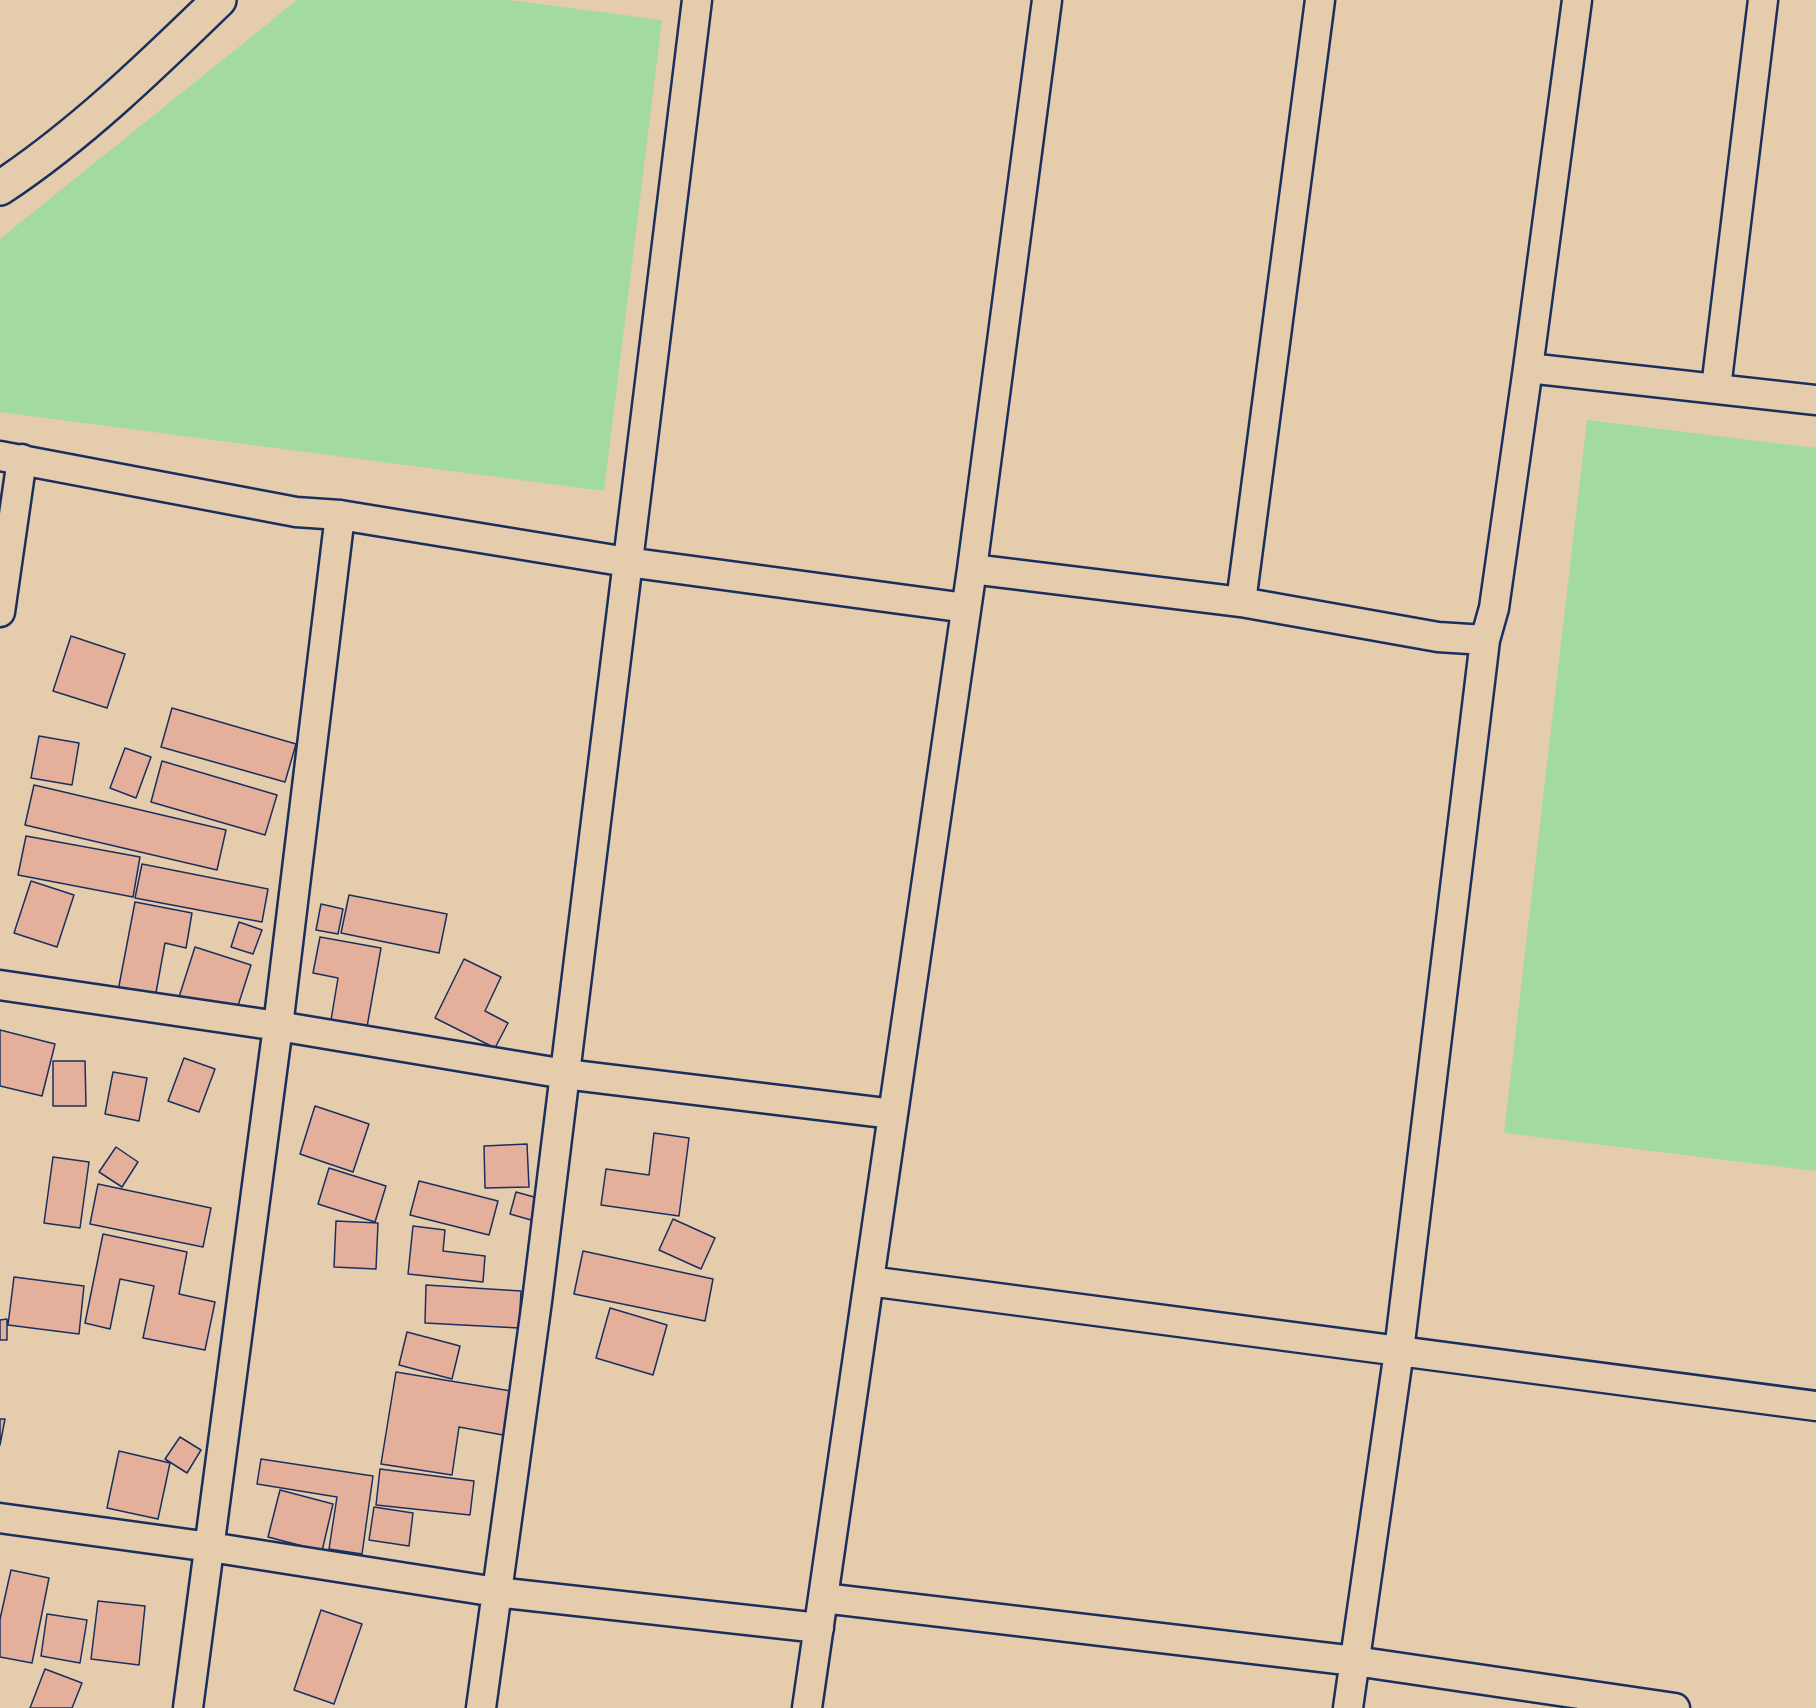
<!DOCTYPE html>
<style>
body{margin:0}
canvas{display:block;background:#e5ccad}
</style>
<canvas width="1816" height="1708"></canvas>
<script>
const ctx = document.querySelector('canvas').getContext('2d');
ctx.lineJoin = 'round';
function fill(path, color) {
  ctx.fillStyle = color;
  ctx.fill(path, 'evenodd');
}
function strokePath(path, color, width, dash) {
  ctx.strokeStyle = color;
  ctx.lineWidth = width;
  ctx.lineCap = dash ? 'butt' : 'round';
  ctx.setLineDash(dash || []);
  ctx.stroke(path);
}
fill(new Path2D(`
 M297 0H509L662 20 604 491 0 412V239Z
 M1587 420 1816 448V1171L1504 1133Z`), '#a3da9f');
const building = new Path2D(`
 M71 636 125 654 107 708 53 691Z
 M172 708 296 744 285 782 161 747Z
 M39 736 79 743 72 785 31 778Z
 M125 748 151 757 136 798 110 788Z
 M162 761 277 795 265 835 151 802Z
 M34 785 226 830 217 870 25 825Z
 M26 836 140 857 133 897 18 875Z
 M142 864 268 889 262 922 135 898Z
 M31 881 74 895 57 947 14 933Z
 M349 895 447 914 439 953 341 933Z
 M135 902 192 913 186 948 165 943 155 998 118 991Z
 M321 904 343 909 338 934 316 930Z
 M239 922 262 930 253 954 231 947Z
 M320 937 381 948 367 1027 331 1020 338 978 313 973Z
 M195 947 251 965 235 1015 179 997Z
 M464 959 501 977 485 1011 508 1023 495 1048 435 1018Z
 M0 1030 55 1044 42 1096 0 1086Z
 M184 1058 215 1069 199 1112 168 1101Z
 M53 1061H85L86 1106H53Z
 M113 1072 147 1078 139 1121 105 1114Z
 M315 1106 369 1124 353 1172 300 1154Z
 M654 1133 689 1138 679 1216 601 1205 606 1169 649 1175Z
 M527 1144 529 1187 485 1188 484 1146Z
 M116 1147 138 1162 122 1187 99 1172Z
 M53 1157 89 1162 80 1228 44 1223Z
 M329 1168 386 1186 375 1222 318 1204Z
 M419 1181 498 1201 489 1235 410 1215Z
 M98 1184 211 1208 203 1247 90 1224Z
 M516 1192 545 1200 538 1222 510 1214Z
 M673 1219 715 1238 701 1269 659 1250Z
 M336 1221 378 1223 376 1269 334 1267Z
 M413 1226 445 1230 443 1251 485 1256 483 1282 408 1274Z
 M103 1234 187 1252 179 1294 215 1302 205 1350 143 1338 154 1286 120 1279 110 1329 85 1323Z
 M583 1251 713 1279 705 1321 574 1294Z
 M14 1277 84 1286 79 1334 8 1325Z
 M426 1285 521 1291 519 1328 425 1323Z
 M610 1308 667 1325 653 1375 596 1358Z
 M7 1319V1340H0V1320Z
 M407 1332 460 1346 452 1379 399 1365Z
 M396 1372 511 1391 503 1435 459 1427 452 1475 381 1464Z
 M0 1419H5L0 1445Z
 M180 1437 201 1450 187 1473 165 1459Z
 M119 1451 170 1463 158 1519 107 1508Z
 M261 1459 373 1476 362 1554 329 1549 337 1497 257 1484Z
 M380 1469 474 1481 470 1515 376 1505Z
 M280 1490 333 1504 322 1551 268 1537Z
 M374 1507 413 1513 409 1546 369 1540Z
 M11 1570 49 1578 32 1663 0 1657V1619Z
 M98 1601 145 1606 139 1665 91 1659Z
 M321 1610 362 1624 334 1704 294 1690Z
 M47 1614 87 1620 80 1663 41 1656Z
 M45 1669 82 1683 72 1708H30Z`);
fill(building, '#e4b09b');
strokePath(building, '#1b2f5e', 1.5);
const street = new Path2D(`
 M1528 368 1816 400
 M1716 388 1763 0
 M0 456 296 512 340 515 627 562 966 608
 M972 569 1241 602 1438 637 1485 640 1494 608 1528 368 1577 0
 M1241 602 1320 0
 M0 612 22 459
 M0 985 278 1026 565 1074 893 1114
 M869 1281 1816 1406
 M0 1518 210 1547 496 1592 819 1628
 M823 1598 1355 1661 1675 1708
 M188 1708 278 1026 340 515
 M481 1708 537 1301 697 0
 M807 1708 972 569 1047 0
 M1348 1708 1399 1351 1485 640`);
const secondary = new Path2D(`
 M0 188C79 136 151 66 219 0`);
strokePath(street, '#1b2f5e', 33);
strokePath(secondary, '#1b2f5e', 38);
strokePath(street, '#e5ccad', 28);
strokePath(secondary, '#e5ccad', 33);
</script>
